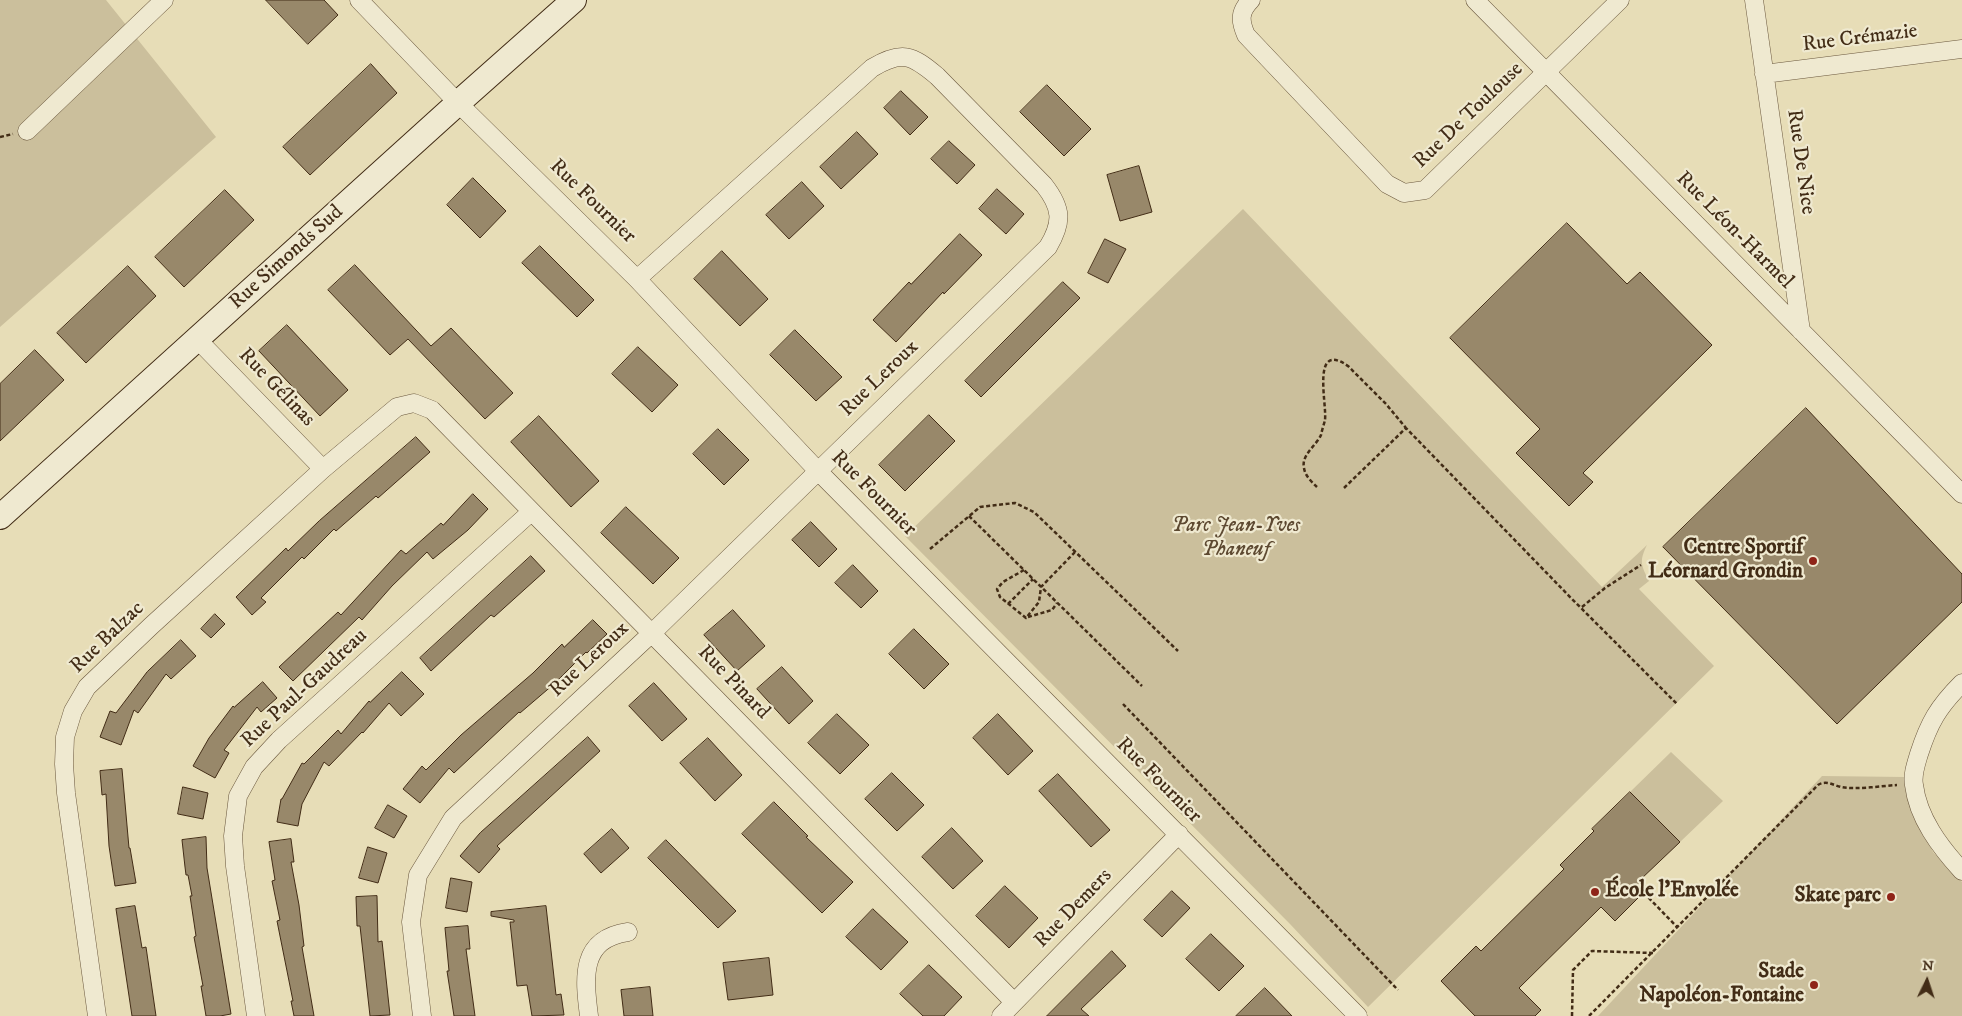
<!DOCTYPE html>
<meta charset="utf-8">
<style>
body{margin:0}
#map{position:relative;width:1962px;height:1016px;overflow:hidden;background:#e7ddb7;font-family:"IM FELL DW Pica",serif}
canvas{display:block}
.north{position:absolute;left:1902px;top:956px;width:50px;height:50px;-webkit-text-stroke:4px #efe9d0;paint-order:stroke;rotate:4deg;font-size:14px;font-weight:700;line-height:20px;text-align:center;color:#422c16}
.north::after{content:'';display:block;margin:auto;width:18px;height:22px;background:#422c16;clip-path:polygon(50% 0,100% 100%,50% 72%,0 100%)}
</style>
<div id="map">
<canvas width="1962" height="1016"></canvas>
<div class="north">N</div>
</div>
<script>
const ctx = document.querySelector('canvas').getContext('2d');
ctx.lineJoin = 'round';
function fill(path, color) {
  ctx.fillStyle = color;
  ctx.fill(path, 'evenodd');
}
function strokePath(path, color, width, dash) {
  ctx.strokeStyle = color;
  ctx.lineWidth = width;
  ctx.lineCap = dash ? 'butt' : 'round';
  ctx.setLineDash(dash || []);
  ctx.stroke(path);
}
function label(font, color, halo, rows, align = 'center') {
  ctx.font = font + ' "IM FELL DW Pica",serif';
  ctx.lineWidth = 4.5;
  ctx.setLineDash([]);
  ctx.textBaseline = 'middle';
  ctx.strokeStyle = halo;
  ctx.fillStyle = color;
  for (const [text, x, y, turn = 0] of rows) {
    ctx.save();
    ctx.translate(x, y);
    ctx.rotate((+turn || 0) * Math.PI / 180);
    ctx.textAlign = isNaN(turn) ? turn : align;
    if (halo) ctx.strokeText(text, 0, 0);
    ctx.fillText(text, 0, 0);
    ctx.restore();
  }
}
fill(new Path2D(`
 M0 0H106L216 137 0 327Z
 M1243 209 1602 587 1647 545C1639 561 1641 565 1649 581L1639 589 1714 666 1368 1007 1290 924 905 536Z
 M1671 752 1723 801 1680 842 1630 792Z
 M1822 776 1904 777 1912 810 1933 852 1962 882V1016H1598Z`), '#cbbf9c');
const building = new Path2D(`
 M266 0H324L338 15 308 44Z
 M371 64 397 93 310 175 283 147Z
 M1047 85 1091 129 1064 156 1020 112Z
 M901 91 928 117 910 135 884 108Z
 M857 132 878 154 841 189 820 167Z
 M949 141 975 165 957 184 931 159Z
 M1139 166 1152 212 1120 221 1107 175Z
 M473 178 506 211 480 238 447 205Z
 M802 182 824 206 789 239 766 215Z
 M997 189 1024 214 1006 234 979 209Z
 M225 190 254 220 184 287 155 257Z
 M1567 223 1627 284 1640 272 1712 345 1583 473 1593 482 1569 506 1516 453 1540 429 1450 338Z
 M960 234 982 255 944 294 943 292 896 342 873 320 909 282 911 284Z
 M1105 239 1126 249 1108 283 1088 273Z
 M540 246 594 300 577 317 522 263Z
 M722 251 768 299 740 326 694 279Z
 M355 265 431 346 451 328 513 393 485 419 408 339 390 355 328 290Z
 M128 266 156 296 86 363 57 333Z
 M1063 282 1080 298 981 397 965 381Z
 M287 325 348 390 320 416 259 351Z
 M795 330 842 377 816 401 770 355Z
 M638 347 678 385 652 412 612 374Z
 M35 350 64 380 0 441V384Z
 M1806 408 1962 574V602L1837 724 1663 547Z
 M929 415 955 441 905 491 879 465Z
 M539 416 599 481 571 507 511 442Z
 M718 429 749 460 724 485 693 454Z
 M416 437 430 452 378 498 376 496 336 531 334 529 304 559 302 557 261 598 266 602 252 615 236 597 286 548 288 551 319 521Z
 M473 494 488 509 468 530 433 559 427 552 392 586 362 620 359 617 293 681 279 667 338 612 341 615 401 550 406 554 441 523 443 525Z
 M626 507 679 558 653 584 601 533Z
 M811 522 837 549 819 567 792 540Z
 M531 556 545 571 494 617 491 615 431 671 420 658Z
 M853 565 878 591 861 608 835 583Z
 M733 610 765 646 737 671 704 635Z
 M215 614 225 624 211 638 201 629Z
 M593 620 607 634 587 653 586 652 554 684 520 713 519 712 454 773 449 768 420 803 403 789 422 766 426 770 461 735 533 673 562 644 564 647Z
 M914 629 949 664 924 689 889 654Z
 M181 640 196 656 171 679 166 674 138 713 134 710 121 745 100 737 110 711 116 713 147 672Z
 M782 667 813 701 789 724 757 689Z
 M402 672 424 694 401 716 389 703 363 733 362 732 329 766 324 762 302 804 298 826 277 822 281 799H282L302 763 304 764 338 730 341 734 369 701 370 702Z
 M263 682 277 698 261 712 257 707 224 750 229 753 215 778 193 766 209 738 233 706 234 707Z
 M654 683 687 719 662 741 629 706Z
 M837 714 869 745 840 774 808 743Z
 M998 714 1033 751 1008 775 973 738Z
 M588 737 600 751 497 846 500 849 479 873 460 856 480 833Z
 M708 738 742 775 715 801 680 763Z
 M122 769 129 848H130L136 883 115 886 109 846 106 794 102 795 100 771Z
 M892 773 924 805 897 831 865 799Z
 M1058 774 1110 830 1091 847 1039 791Z
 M183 787 208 793 203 819 178 814Z
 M1630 792 1680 842 1640 880 1648 888 1615 921 1601 907 1519 988 1541 1010 1535 1016H1475L1441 981 1476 946 1481 951 1564 869 1560 865 1594 831 1592 829Z
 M774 802 808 836 806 837 853 882 822 913 742 834Z
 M388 805 407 816 394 838 375 828Z
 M952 828 983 861 953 889 922 857Z
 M612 829 629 848 601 873 584 854Z
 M206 837 207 868 231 1014 220 1016H206L201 986H203L194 937 196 936 190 896H192L188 875H186L185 867 182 840Z
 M291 839 294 862H291L299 905 304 946 302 947 314 1016H294L291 1001H293L277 921 280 920 272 881 275 880 269 842Z
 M666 840 736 911 718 928 648 858Z
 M368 847 387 853 378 883 359 878Z
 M451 878 472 882 467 912 446 908Z
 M1005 886 1038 918 1009 948 976 916Z
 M1172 891 1190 908 1162 937 1144 920Z
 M377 896 378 942 382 941 390 1015 370 1016 360 926H357L356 897Z
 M135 906 142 948 146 947 156 1016H132L116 909Z
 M546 906 556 995 561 994 564 1015 532 1016 527 985 517 986 510 922H514V920L491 916V912Z
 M873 909 908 942 881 970 846 937Z
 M468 926 470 949H466L475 1016H454L447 971H449L445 928Z
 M1211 934 1244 966 1219 991 1186 959Z
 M1112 951 1126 966 1081 1009 1089 1016H1047Z
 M769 958 773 995 728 1000 723 963Z
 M929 965 962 997 944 1016H923L900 994Z
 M650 987 653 1016H624L621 990Z
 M1265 988 1292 1016H1236Z`);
fill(building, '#98886a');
strokePath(building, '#422c16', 1);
const street = new Path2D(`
 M359 0 458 103 637 279 818 471 1358 1016
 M1251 0C1239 12 1240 21 1246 35L1387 184 1404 193 1425 190 1620 0
 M1475 0 1962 494
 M1754 0 1801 331
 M1764 74 1962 49
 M27 131 164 0
 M197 339 323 469
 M1962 683C1938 707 1929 723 1919 754 1916 764 1912 775 1914 785 1918 818 1940 847 1962 871
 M97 1016 66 793 64 764 65 737 73 711 87 687 151 626 323 469 397 407 414 403 432 410 1014 1002
 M256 1016 235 866 233 836 238 796 254 767 279 740 531 512
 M422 1016 411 922 418 875 453 818 652 633 1048 247C1063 222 1062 208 1044 185L937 76C912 55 902 50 872 68L637 279
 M589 1016C584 977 580 939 628 932
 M1001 1016 1179 834`);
const secondary = new Path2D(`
 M0 517 458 103 574 0`);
strokePath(street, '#6b583e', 19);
strokePath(secondary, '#422c16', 26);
strokePath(new Path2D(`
 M0 137 13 134
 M1317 487C1312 482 1305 476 1304 468 1301 455 1316 446 1321 435 1322 430 1324 424 1325 420 1327 403 1311 340 1348 366L1386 404 1406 428
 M1344 488 1406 428 1571 598 1678 705
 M969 516 1142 686
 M930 549 980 507 1015 503 1034 512 1178 651
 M1024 570 1003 582 997 589 1000 597 1026 618 1039 602 1041 587 1075 552
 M1008 604 1033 579
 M1582 607 1605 588 1641 565
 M1028 617 1052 610 1057 603
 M1123 704 1398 990
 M1644 893 1678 928
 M1572 1016 1573 970 1592 951 1653 953
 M1589 1016 1818 785C1826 780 1833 785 1841 787 1856 790 1881 786 1897 785`), '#422c16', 2.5, [4, 2.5]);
strokePath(street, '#efe9d0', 18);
strokePath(secondary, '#efe9d0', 24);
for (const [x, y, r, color] of [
 [1813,561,5,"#8f2418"],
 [1595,892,5,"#8f2418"],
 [1891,897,5,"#8f2418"],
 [1814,985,5,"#8f2418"]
]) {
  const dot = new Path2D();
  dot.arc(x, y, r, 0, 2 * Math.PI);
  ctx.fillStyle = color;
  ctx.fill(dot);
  strokePath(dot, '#efe9d0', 2);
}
label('21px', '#422c16', '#efe9d0', [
 ["Rue Crémazie",1860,39,-7],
 ["Rue De Toulouse",1469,116,-44],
 ["Rue De Nice",1800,162,82],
 ["Rue Fournier",592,202,44],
 ["Rue Léon-Harmel",1734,231,45],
 ["Rue Simonds Sud",287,258,-42],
 ["Rue Leroux",880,379,-44],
 ["Rue Gélinas",276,388,46],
 ["Rue Fournier",873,494,45],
 ["Rue Balzac",108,638,-44],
 ["Rue Leroux",590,660,-43],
 ["Rue Pinard",733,683,46],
 ["Rue Paul-Gaudreau",305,689,-43],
 ["Rue Fournier",1158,781,45],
 ["Rue Demers",1074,909,-46]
]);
label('italic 21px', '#5d4931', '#efe9d0', [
 ["Parc Jean-Yves",1236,527],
 ["Phaneuf",1236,551]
]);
label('bold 21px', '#422c16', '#efe9d0', [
 ["Centre Sportif",1803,549],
 ["Léornard Grondin",1803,573],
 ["École l'Envolée",1605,892,"left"],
 ["Skate parc",1881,897],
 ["Stade",1804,973],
 ["Napoléon-Fontaine",1804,997]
], 'right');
</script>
